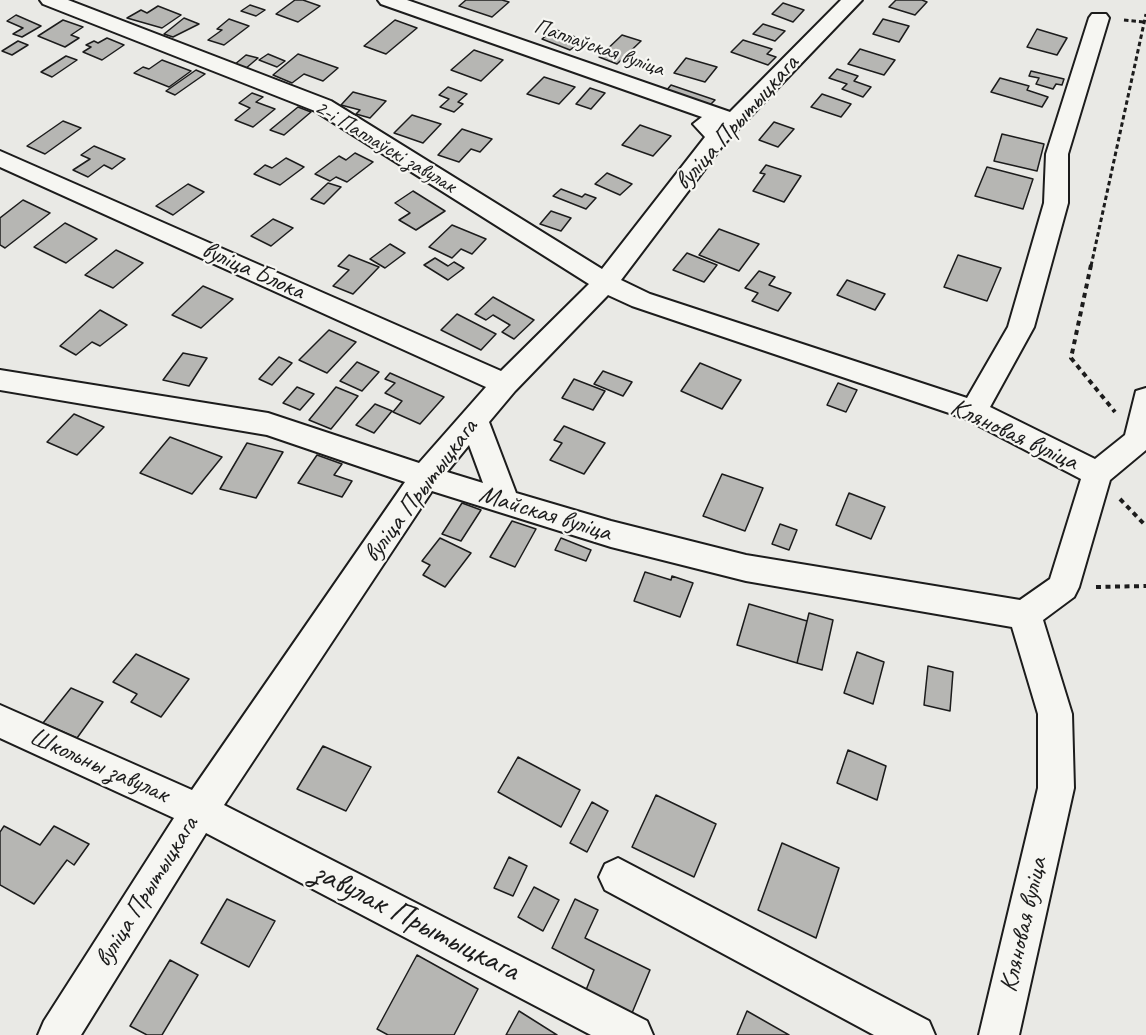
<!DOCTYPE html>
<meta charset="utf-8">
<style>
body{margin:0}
canvas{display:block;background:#e9e9e5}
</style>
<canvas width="1146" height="1035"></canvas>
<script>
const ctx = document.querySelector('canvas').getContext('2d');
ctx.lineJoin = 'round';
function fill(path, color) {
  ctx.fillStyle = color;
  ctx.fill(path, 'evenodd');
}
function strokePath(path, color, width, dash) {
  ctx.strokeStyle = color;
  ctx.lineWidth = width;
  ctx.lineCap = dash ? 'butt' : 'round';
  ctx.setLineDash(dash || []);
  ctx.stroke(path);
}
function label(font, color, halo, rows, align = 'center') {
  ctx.font = font + ' Caveat,sans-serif';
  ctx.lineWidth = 4.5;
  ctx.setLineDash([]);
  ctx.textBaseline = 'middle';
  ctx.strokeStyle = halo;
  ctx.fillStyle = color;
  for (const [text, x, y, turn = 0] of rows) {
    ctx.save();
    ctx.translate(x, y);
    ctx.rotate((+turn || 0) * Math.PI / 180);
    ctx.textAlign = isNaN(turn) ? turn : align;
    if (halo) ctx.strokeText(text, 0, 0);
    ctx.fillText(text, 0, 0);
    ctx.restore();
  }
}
const building = new Path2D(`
 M295 0H303L320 6 298 22 276 14Z
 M466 0H502L509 2 492 17 459 6Z
 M896 0H922L927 2 915 15 889 7Z
 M783 3 804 10 793 22 772 14Z
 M250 5 265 10 256 16 241 11Z
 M158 6 181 15 162 28 127 18 141 10 147 13Z
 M16 15 41 26 22 37 13 34 23 28 7 21Z
 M184 18 199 24 173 37 164 34Z
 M229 19 249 26 224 45 208 40 222 30 217 29Z
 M883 19 909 26 899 42 873 34Z
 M63 20 83 27 71 35 79 38 65 47 38 36Z
 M395 20 417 28 386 54 364 46Z
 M763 24 785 31 775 41 753 34Z
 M554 29 583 40 570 50 542 39Z
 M1037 29 1067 38 1057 55 1027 47Z
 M622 35 641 41 617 64 599 57Z
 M107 38 124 45 102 60 83 52 91 47 86 45 94 41 98 43Z
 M743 40 772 49 767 54 776 57 768 65 731 52Z
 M18 41 28 45 12 55 2 51Z
 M860 49 895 60 884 75 848 64Z
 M474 50 503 60 481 81 451 70Z
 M268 54 285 61 277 67 259 60Z
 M298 54 338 68 323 81 304 74 292 83 273 75Z
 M246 55 258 58 245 69 234 65Z
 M66 56 77 60 52 77 41 72Z
 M686 58 717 67 705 82 674 73Z
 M162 60 191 71 169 87 134 73 143 67 149 69Z
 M837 69 858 76 854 81 871 87 863 97 842 89 847 84 829 78Z
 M196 70 205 74 175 95 166 91Z
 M1031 71 1064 79 1062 85 1056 84 1053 89 1036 84 1039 78 1029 76Z
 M544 77 575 87 559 104 527 94Z
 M1000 78 1029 86 1027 90 1048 97 1042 107 991 92Z
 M671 85 715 100 709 106 665 92Z
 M448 87 467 94 458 102 463 104 454 112 440 107 449 99 439 95Z
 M590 88 605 93 591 109 576 104Z
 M353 92 386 101 370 118 356 114 360 110 341 105Z
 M252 93 263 97 256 102 275 109 253 127 235 120 250 108 239 103Z
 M822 94 851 104 841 117 811 107Z
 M298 107 311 112 284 135 270 130Z
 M412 115 441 124 423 143 394 133Z
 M63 121 81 128 45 154 27 146Z
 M774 122 794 129 778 147 759 140Z
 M640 125 671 136 653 156 622 145Z
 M462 129 492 139 480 152 471 149 459 162 438 155Z
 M1002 134 1044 144 1037 171 994 161Z
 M94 146 125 159 112 169 104 165 88 177 73 170 90 159 81 155Z
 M355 153 373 162 347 182 336 177 330 181 315 174 339 156 346 160Z
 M286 158 304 167 280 185 254 174 265 165 272 168Z
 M766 165 801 176 784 202 753 191 765 174 760 173Z
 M987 167 1033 179 1023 209 975 196Z
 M607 173 632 184 620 195 595 184Z
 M328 183 341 187 324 204 311 199Z
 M188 184 204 192 173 215 156 206Z
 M561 189 582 197 585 194 596 198 586 209 553 196Z
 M413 191 445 211 416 230 399 220 410 213 395 203Z
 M23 200 50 213 5 248 0 245V218Z
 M551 211 571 218 561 231 540 224Z
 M273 219 293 228 271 246 251 236Z
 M65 223 97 239 66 263 34 247Z
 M452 225 486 239 472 254 461 249 452 258 429 247Z
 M719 229 759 244 739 271 699 255Z
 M390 244 405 253 385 268 370 259Z
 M116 250 143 263 113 288 85 275Z
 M687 253 717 265 704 282 673 270Z
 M349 255 379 267 353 294 333 286 349 270 338 266Z
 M958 255 1001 268 987 301 944 287Z
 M435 258 448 266 454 262 464 268 448 280 424 265Z
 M759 271 775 277 769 285 791 293 778 311 752 301 758 293 745 288Z
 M847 280 885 294 875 310 837 295Z
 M203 286 233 299 201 328 172 315Z
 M493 297 534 320 514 339 502 332 510 325 493 315 486 320 475 314Z
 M100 310 127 325 100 346 92 342 76 355 60 346Z
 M457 314 496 334 481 350 441 330Z
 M329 330 356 342 327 373 299 360Z
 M183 353 207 358 189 386 163 380Z
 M279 357 292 363 272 385 259 379Z
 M357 362 379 372 362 391 340 381Z
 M700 363 741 380 722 409 681 391Z
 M603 371 632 382 623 396 594 384Z
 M390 373 444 397 420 424 393 412 402 401 385 393 395 383 385 379Z
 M574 379 605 391 593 410 562 398Z
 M838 383 857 390 846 412 827 405Z
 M297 387 314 394 300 410 283 403Z
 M336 387 358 396 331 429 309 420Z
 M375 404 392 411 374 433 356 425Z
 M74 414 104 427 77 455 47 442Z
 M564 426 605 443 584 474 550 460 562 443 554 440Z
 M170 437 222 457 192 494 140 473Z
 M247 443 283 452 256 498 220 489Z
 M317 455 342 464 334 475 352 481 342 497 298 483Z
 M722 474 763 488 745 531 703 516Z
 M849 493 885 507 871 539 836 525Z
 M462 503 481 510 461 541 442 534Z
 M512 521 536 529 515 567 490 557Z
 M780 524 797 530 789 550 772 544Z
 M440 538 471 553 445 587 423 575 430 565 422 561Z
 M561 538 591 550 586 561 555 550Z
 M645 572 671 580 672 576 693 583 680 617 634 601Z
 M749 604 807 621 797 663 737 645Z
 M809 613 833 620 822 670 797 663Z
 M857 652 884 662 873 704 844 693Z
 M136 654 189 679 161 717 131 702 137 694 113 682Z
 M928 666 953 672 950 711 924 705Z
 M71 688 103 702 77 738 43 723Z
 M323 746 371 767 346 811 297 789Z
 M848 750 886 766 877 800 837 783Z
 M518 757 580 790 561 827 498 792Z
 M656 795 716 824 694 877 632 847Z
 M592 802 608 811 587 852 570 843Z
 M4 826 40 845 54 826 89 844 74 865 67 860 34 904 0 885V832Z
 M782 843 839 868 816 938 758 910Z
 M509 857 527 866 513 896 494 888Z
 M534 887 559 900 543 931 518 917Z
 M227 899 275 921 249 967 201 943Z
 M575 899 598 910 585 938 650 970 632 1013 586 990 594 970 552 948Z
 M417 955 478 989 454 1035H388L377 1029Z
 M170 960 198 975 162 1035H147L130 1026Z
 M519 1011 557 1035H506Z
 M747 1011 789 1035H737Z`);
fill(building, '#b6b6b3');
strokePath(building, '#1c1c1c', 1.5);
const street = new Path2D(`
 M40 0H68L331 101 602 269 705 137 693 124 702 117 381 4 378 0H407L730 112 841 0H862L723 145 621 280 650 294 967 398 1008 327 1044 203 1046 154 1089 18 1092 14H1106L1109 18 1068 154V203L1034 327 990 407 1095 459 1125 435 1136 391 1146 388V450L1110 480 1079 587 1074 597 1043 620 1072 714 1074 788 1019 1035H979L1038 788V714L1012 627 746 581 611 547 432 491 224 805 647 1021 653 1035H591L206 833 81 1035H38L44 1021 174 818 0 738V705L192 790 405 482 267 435 0 390V370L268 413 419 463 486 387 0 167V151L501 371 589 284 315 111 43 4ZM608 295 632 306 964 418 1081 479 1050 579 1020 600 746 555 611 521 516 493 489 422 515 391ZM469 445 483 483 447 472Z
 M618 858 929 1021 935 1035H874L605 890 599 877 605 864Z`);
strokePath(street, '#1c1c1c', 4);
strokePath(new Path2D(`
 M1124 20 1144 22
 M1091 266 1146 14`), '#1c1c1c', 3, [4.5, 3]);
strokePath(new Path2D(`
 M1091 265 1071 358 1115 412
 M1120 499 1146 526
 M1096 587 1146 586`), '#1c1c1c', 4, [5, 4.5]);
fill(street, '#f6f6f2');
label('22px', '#1c1c1c', '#f6f6f2', [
 ["Паплаўская вуліца",599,48,19],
 ["2-і Паплаўскі завулак",385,147,31]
]);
label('26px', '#1c1c1c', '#f6f6f2', [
 ["вуліца Прытыцкага",737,123,-48],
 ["вуліца Блока",253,271,24],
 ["Кляновая вуліца",1014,435,25],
 ["вуліца Прытыцкага",421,491,-53],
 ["Майская вуліца",545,514,17],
 ["Школьны завулак",99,766,24],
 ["вуліца Прытыцкага",147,892,-58],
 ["Кляновая вуліца",1024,925,-77]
]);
label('32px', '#1c1c1c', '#f6f6f2', [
 ["завулак Прытыцкага",416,922,27]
]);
</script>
